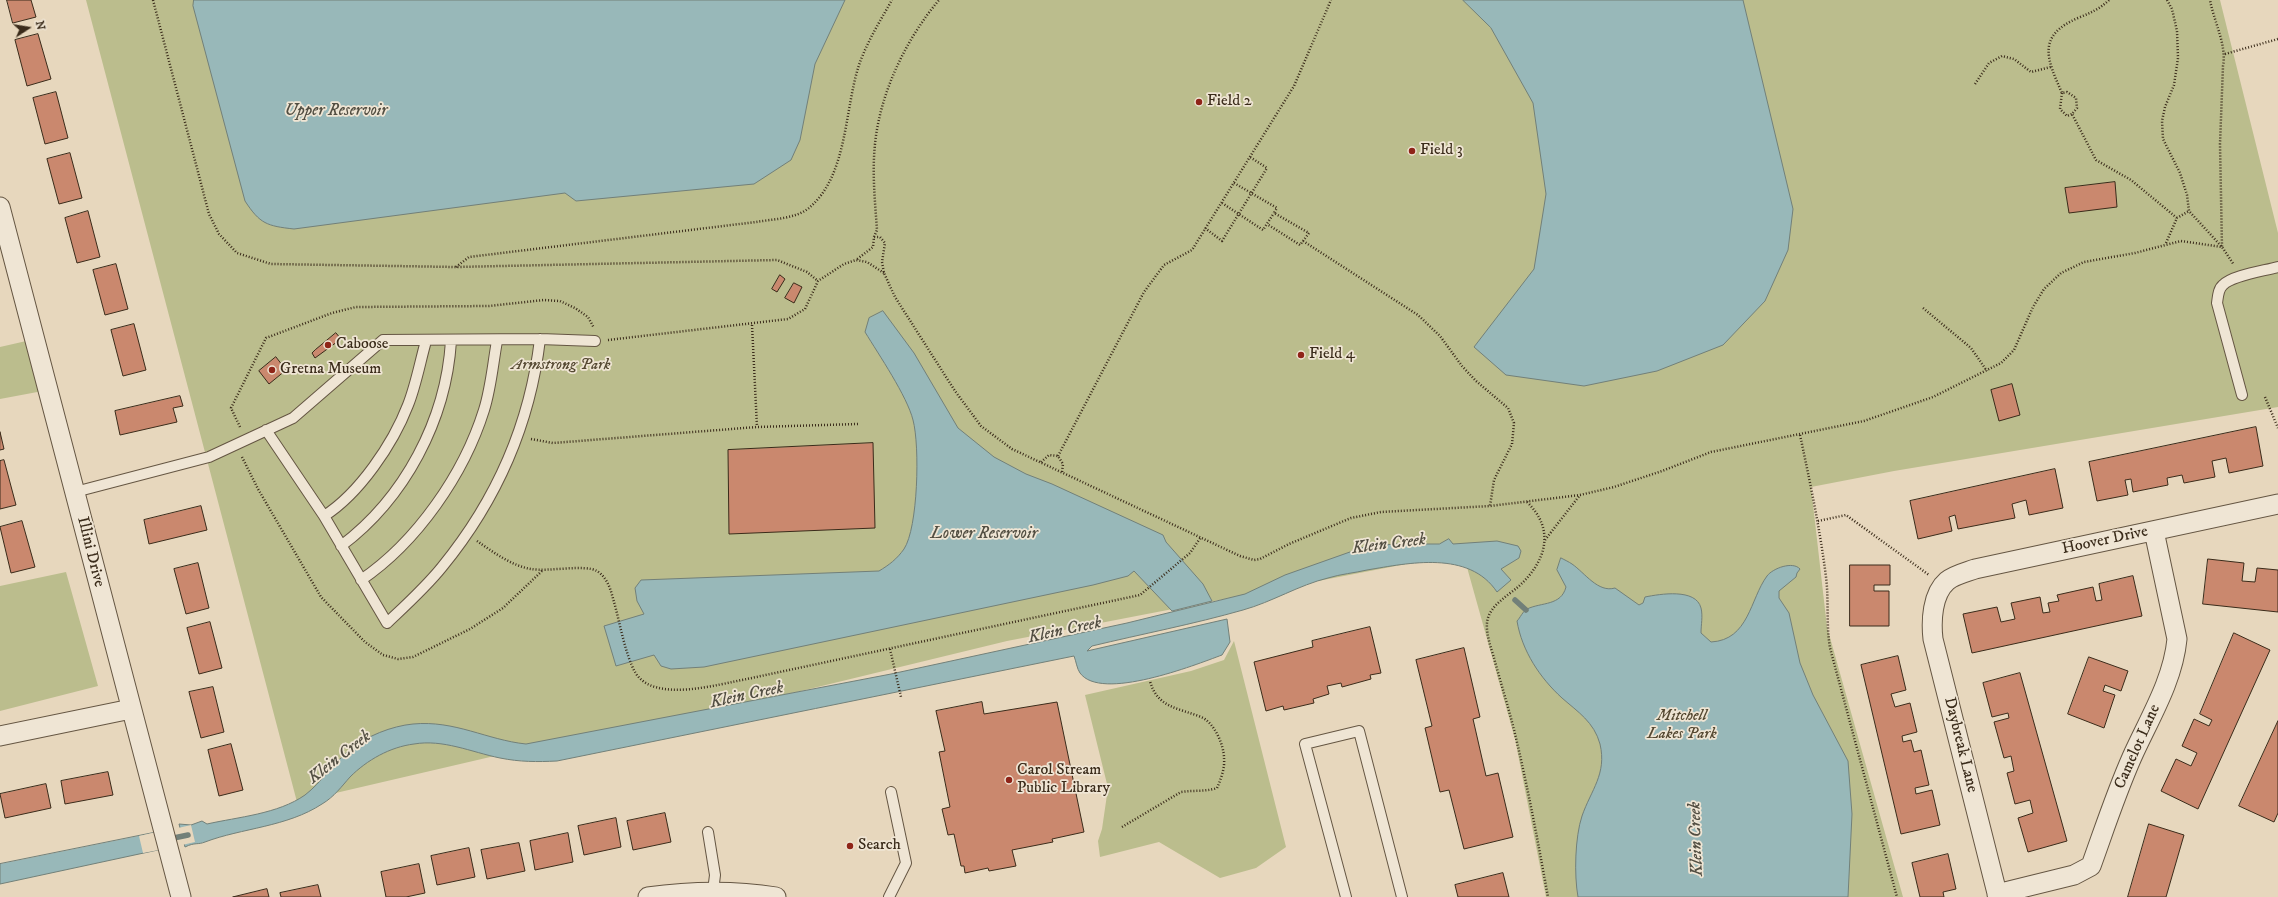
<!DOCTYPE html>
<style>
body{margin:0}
#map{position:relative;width:2278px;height:897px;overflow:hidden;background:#e7d7bd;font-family:"IM FELL DW Pica",serif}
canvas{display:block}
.north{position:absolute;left:8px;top:8px;width:40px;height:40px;-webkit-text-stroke:3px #efe5d4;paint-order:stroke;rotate:78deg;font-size:11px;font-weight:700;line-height:16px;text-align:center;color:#3a2b1a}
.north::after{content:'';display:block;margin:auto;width:14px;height:18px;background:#3a2b1a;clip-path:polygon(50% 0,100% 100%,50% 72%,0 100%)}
</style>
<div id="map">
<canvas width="2278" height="897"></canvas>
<div class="north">N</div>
</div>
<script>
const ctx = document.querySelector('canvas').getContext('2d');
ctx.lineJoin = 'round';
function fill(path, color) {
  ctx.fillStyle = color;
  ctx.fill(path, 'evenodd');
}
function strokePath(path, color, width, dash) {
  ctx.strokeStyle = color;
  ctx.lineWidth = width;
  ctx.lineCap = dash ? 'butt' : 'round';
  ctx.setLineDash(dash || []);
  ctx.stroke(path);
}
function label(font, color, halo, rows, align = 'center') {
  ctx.font = font + ' "IM FELL DW Pica",serif';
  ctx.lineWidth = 3.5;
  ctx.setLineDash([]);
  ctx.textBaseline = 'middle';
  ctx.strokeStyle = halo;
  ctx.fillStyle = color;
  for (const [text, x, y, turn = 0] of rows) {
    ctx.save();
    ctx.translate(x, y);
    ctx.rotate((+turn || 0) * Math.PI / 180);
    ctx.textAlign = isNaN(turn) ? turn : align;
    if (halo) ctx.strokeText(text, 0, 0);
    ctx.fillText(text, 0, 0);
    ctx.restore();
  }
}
fill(new Path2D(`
 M86 0H2220L2278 233V407L1894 471 1811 487 1827 627 1903 897H1546L1515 739 1463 553 1007 641 797 692 589 734 297 802Z
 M35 339 48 390 0 399V347Z
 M66 572 98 686 0 711V586Z
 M1234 641 1286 847 1256 868 1220 878 1159 842 1100 857 1098 841 1102 829 1108 788 1085 695 1191 671 1224 660Z`), '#bbbd8d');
const water = new Path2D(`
 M194 0H845L815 64 800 140 791 160 754 184 576 201 565 193 294 229C267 226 260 224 245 201L193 6Z
 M1463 0H1743L1793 209 1788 250 1765 301 1723 345 1657 371 1584 386 1506 375 1474 347 1534 269 1546 194 1533 103 1491 28Z
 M883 311 914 353 958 428 994 457 1026 474 1052 484 1163 535 1166 542 1203 584 1212 601 1172 611 1134 571 1128 576 1093 585 704 667 671 669 661 666 654 655 616 666 604 626 644 614 637 601 635 588 641 580 879 571C889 565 897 559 904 549 918 528 920 446 913 420 907 396 879 355 865 332L869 318Z
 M1449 539 1453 544 1497 541 1518 546 1521 551 1519 558 1501 569 1511 580 1497 592C1469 550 1409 563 1367 570 1354 573 1341 574 1328 578 1299 585 1272 602 1243 610 1194 624 1142 634 1092 646L1087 651 1227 619 1230 642 1222 655C1195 665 1101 702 1080 673 1077 669 1076 661 1074 656L557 761C537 762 520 762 500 758 471 752 443 739 414 744 390 747 367 760 350 777 342 786 334 797 322 804 287 827 242 828 205 842 198 845 195 842 185 847L179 824 191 825 202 821 207 824C238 817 278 814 305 795 322 782 333 763 350 750 366 736 392 726 413 724 455 720 487 740 526 744L891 674 1127 623 1245 594 1285 575 1364 547 1395 544H1439Z
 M1561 558C1565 560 1569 562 1572 564 1585 573 1598 593 1615 588L1639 605 1643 603 1645 597C1660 594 1696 588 1701 608 1703 616 1701 625 1701 633L1711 642C1749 640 1750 599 1767 576 1773 568 1793 561 1800 569L1797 573 1796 577 1779 591V598L1789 613 1800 663 1813 695 1848 761 1852 814 1848 897H1578C1574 875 1575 837 1582 816 1591 790 1607 774 1600 744 1594 722 1578 712 1562 698 1540 678 1522 651 1517 621 1520 618 1523 611 1527 609 1542 602 1561 606 1566 587L1557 570Z
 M163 831 167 848 0 884V864Z`);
fill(water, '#98b8b9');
strokePath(water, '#728079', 1);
fill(new Path2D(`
 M191 825 195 842 182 845 178 828Z
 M165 830 169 848 143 853 139 836Z`), '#e7d7bd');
strokePath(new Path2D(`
 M1515 600 1526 610
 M169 839 188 835`), '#728079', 5.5);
const building = new Path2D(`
 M7 0H31L36 17 13 23Z
 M38 34 51 79 27 86 15 40Z
 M56 92 68 138 45 144 33 98Z
 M70 153 82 198 59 204 47 159Z
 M2115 182 2117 207 2069 213 2065 188Z
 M88 211 100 257 77 263 65 218Z
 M116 264 128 309 105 315 93 270Z
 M780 275 785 279 777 292 772 289Z
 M794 283 802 287 794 303 785 298Z
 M134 324 146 370 123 376 111 330Z
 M336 333 341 339 315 358 312 353 315 350Z
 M276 357 286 370 269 384 259 371Z
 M2012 384 2020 415 1999 421 1991 390Z
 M180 396 183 406 173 408 177 422 120 435 115 411Z
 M2256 427 2263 466 2229 473 2226 458 2212 461 2215 477 2184 483 2182 475 2167 478 2168 485 2133 492 2131 479 2125 480 2128 495 2097 501 2089 462Z
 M0 432 4 449 0 450Z
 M873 443 875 528 729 534 728 450Z
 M4 460 16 505 0 509V461Z
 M2055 469 2063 508 2029 515 2026 500 2012 504 2015 518 1958 529 1955 515 1949 517 1952 531 1918 539 1910 501Z
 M201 506 207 530 149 544 144 520Z
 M22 521 35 567 11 573 0 527Z
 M2208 559 2244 563 2242 581 2255 582 2257 568 2278 570V612L2203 604Z
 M198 563 209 608 186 614 174 569Z
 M1850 565H1890V585H1874V591H1889V626H1850Z
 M2133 576 2142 616 1972 653 1963 614 1997 607 2001 622 2015 619 2011 603 2040 597 2043 613 2050 612 2048 603 2059 601 2057 595 2093 587 2096 601 2102 600 2099 584Z
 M210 622 222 668 199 674 187 628Z
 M1370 627 1381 673 1370 675 1371 679 1342 687 1341 683 1327 686 1329 694 1313 699 1314 703 1284 710 1283 706 1266 711 1254 662 1313 647 1312 641Z
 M2234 633 2270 650 2198 809 2161 791 2176 759 2191 766 2197 753 2182 746 2194 719 2209 726 2212 720 2200 714Z
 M1464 648 1480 717 1473 719 1486 776 1498 773 1513 837 1464 849 1449 790 1440 792 1425 728 1432 726 1416 660Z
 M1898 656 1906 690 1891 694 1895 707 1910 703 1917 732 1902 736 1903 742 1911 740 1914 752 1921 750 1929 785 1915 788 1916 794 1932 790 1940 825 1901 834 1861 665Z
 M2089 657 2128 671 2121 691 2105 685 2103 691 2115 695 2104 728 2068 714Z
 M2020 673 2067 841 2028 852 2018 818 2033 813 2030 800 2015 804 2007 773 2014 771 2011 756 2004 758 1994 722 2009 718 2008 713 1992 717 1983 683Z
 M213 687 224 732 201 738 189 692Z
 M982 702 984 714 1057 702 1084 832 1052 839 1053 842 1012 850 1016 866 989 871 988 868 965 873 964 866H961L954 834 948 835 942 809 950 807 939 752 945 751 936 711Z
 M2278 721V813L2274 822 2239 806Z
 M231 744 243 790 219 796 208 750Z
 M108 772 113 795 65 804 61 781Z
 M46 784 51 808 5 818 0 794Z
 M665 813 671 842 633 850 627 821Z
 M616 818 621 847 584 855 578 826Z
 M2149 824 2184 835 2166 897H2128Z
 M568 833 573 862 535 870 530 841Z
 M519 843 525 871 487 879 481 850Z
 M469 848 475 877 437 885 431 856Z
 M1948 854 1956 889 1943 892 1944 897H1920L1912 863Z
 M419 864 425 893 406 897H386L381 872Z
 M1503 873 1509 897H1458L1455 885Z
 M318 885 321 897H281L280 893Z
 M267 889 269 897H233Z`);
fill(building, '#ca886e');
strokePath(building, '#3a2b1a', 1);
const lane = new Path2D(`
 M2242 395 2217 303C2218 297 2218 289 2223 285 2233 275 2264 271 2278 267
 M266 430 324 516 387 623C406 605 426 587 442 567 496 501 530 424 540 339
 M75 492 209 457 293 418 383 340 540 339 595 341
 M324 516C359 494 393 444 408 405 416 385 420 362 426 341
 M341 546C405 498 446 420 451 341
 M361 580C417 542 464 474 484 410 491 388 493 363 497 341
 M708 832 715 875 713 891
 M889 897 906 863 891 792
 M1346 897 1305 744 1359 731 1402 897`);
const street = new Path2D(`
 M0 207 181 897
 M0 736 131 709
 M1997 894 2074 875 2091 866C2104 830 2116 793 2132 757 2149 719 2173 681 2177 639L2154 531
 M648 897C691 891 732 890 776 897
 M1998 897 1933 639C1931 621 1932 594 1947 581 1954 575 1967 572 1975 569L2278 504`);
strokePath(lane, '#655643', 12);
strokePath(street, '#655643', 21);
strokePath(new Path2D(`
 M153 0 209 214 219 234 237 253 271 264 456 267 777 260 807 272 818 281
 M2109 0C2100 9 2090 13 2078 18 2036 36 2047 59 2062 93L2067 92 2076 98 2077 108 2072 114 2096 160 2131 180 2177 218
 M2167 0 2172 9 2177 31 2178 58 2174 85 2165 107 2162 121 2163 139 2180 173 2187 195 2189 211 2222 247 2234 265
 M2225 54 2278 39
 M1975 84 1989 63 2002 56 2014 59 2031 72 2051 67
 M2062 93 2060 109 2067 116 2072 114
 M1234 183 1277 208 1274 213 1309 233 1300 245 1267 224
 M1222 203 1263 230 1274 213
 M1205 228 1222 241 1267 168 1250 157
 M874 237 877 230C875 201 872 173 875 144 880 93 906 39 939 0
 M1303 241 1418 315 1440 336 1462 366 1476 381 1508 408 1514 423 1512 444 1494 480 1490 506
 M2166 243 2177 218 2189 211
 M456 267 469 257 756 222C773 219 795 219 809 208 848 175 844 111 859 65 867 42 880 21 892 0
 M884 273 867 262 856 260 873 247 874 237H880L885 243 882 262 884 273 895 297 955 391 981 426 1012 449 1240 556 1254 560 1260 559 1289 544 1351 518 1381 512 1490 506 1580 495 1614 487 1662 471 1711 452 1864 421 1933 397 2001 363 2014 350 2033 307 2044 289 2061 273 2084 262 2135 253 2181 241 2222 247 2220 144 2223 66C2227 45 2214 22 2210 0
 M1923 308 1971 348 1987 371
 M752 325 757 427
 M608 340 788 319 805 309 818 281 844 264 856 260
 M2265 397 2278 428
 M240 427 231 408 266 338 332 313 356 307 489 306 544 300 560 301 575 308 588 317 594 328
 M1800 435C1810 482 1820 529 1826 577 1829 601 1826 624 1830 648L1897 897
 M531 439 553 443 757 427 858 424
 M1058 456 1144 292 1164 265 1192 250 1294 86 1331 0
 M242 457 258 489 321 597 365 642 383 655 398 659 413 657 470 629 503 608 543 570
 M1041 462 1049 455 1058 456 1063 464 1062 472
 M1527 502C1556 530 1546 562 1518 587 1507 596 1488 607 1487 623 1486 634 1491 648 1494 658 1501 684 1509 709 1515 734 1528 788 1538 842 1548 897
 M1818 521 1846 515 1929 575
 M1545 540 1580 495
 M477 541C493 552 512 566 531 569 548 572 585 564 597 571 608 578 611 591 614 602 620 623 625 654 635 672 653 704 719 684 747 679L1140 595 1190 553 1201 537
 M890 649 901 697
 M1122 827 1181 792C1194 790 1205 792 1217 788 1221 779 1225 768 1224 758 1224 745 1214 722 1201 717 1179 708 1157 708 1150 681`), '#3a2b1a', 2.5, [1, 2]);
strokePath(lane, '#efe5d4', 10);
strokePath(street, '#efe5d4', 19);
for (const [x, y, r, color] of [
 [1199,102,4,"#8f2418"],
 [1412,151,4,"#8f2418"],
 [328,345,4,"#8f2418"],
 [1301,355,4,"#8f2418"],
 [272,370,4,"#8f2418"],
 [1009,780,4,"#8f2418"],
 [850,846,4,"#8f2418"]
]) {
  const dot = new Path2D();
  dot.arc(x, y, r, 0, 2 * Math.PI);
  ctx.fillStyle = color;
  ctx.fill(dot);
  strokePath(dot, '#efe5d4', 1.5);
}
label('16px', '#3a2b1a', '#efe5d4', [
 ["Field 2",1207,102],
 ["Field 3",1420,151],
 ["Caboose",336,345],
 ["Field 4",1309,355],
 ["Gretna Museum",280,370],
 ["Carol Stream",1017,771],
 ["Public Library",1017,789],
 ["Search",858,846]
], 'left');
label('italic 16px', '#544831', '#efe5d4', [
 ["Armstrong Park",561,366],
 ["Mitchell",1682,717],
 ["Lakes Park",1682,735]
]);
label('16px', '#3a2b1a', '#efe5d4', [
 ["Hoover Drive",2105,541,-12],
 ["Illini Drive",90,552,76],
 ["Daybreak Lane",1960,745,76],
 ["Camelot Lane",2138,747,-66]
]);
label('italic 17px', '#524e42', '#efe5d4', [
 ["Upper Reservoir",336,111],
 ["Lower Reservoir",984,534],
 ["Klein Creek",1389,545,-7],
 ["Klein Creek",1065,631,-12],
 ["Klein Creek",747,696,-12],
 ["Klein Creek",340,758,-38],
 ["Klein Creek",1697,839,-92]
]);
</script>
